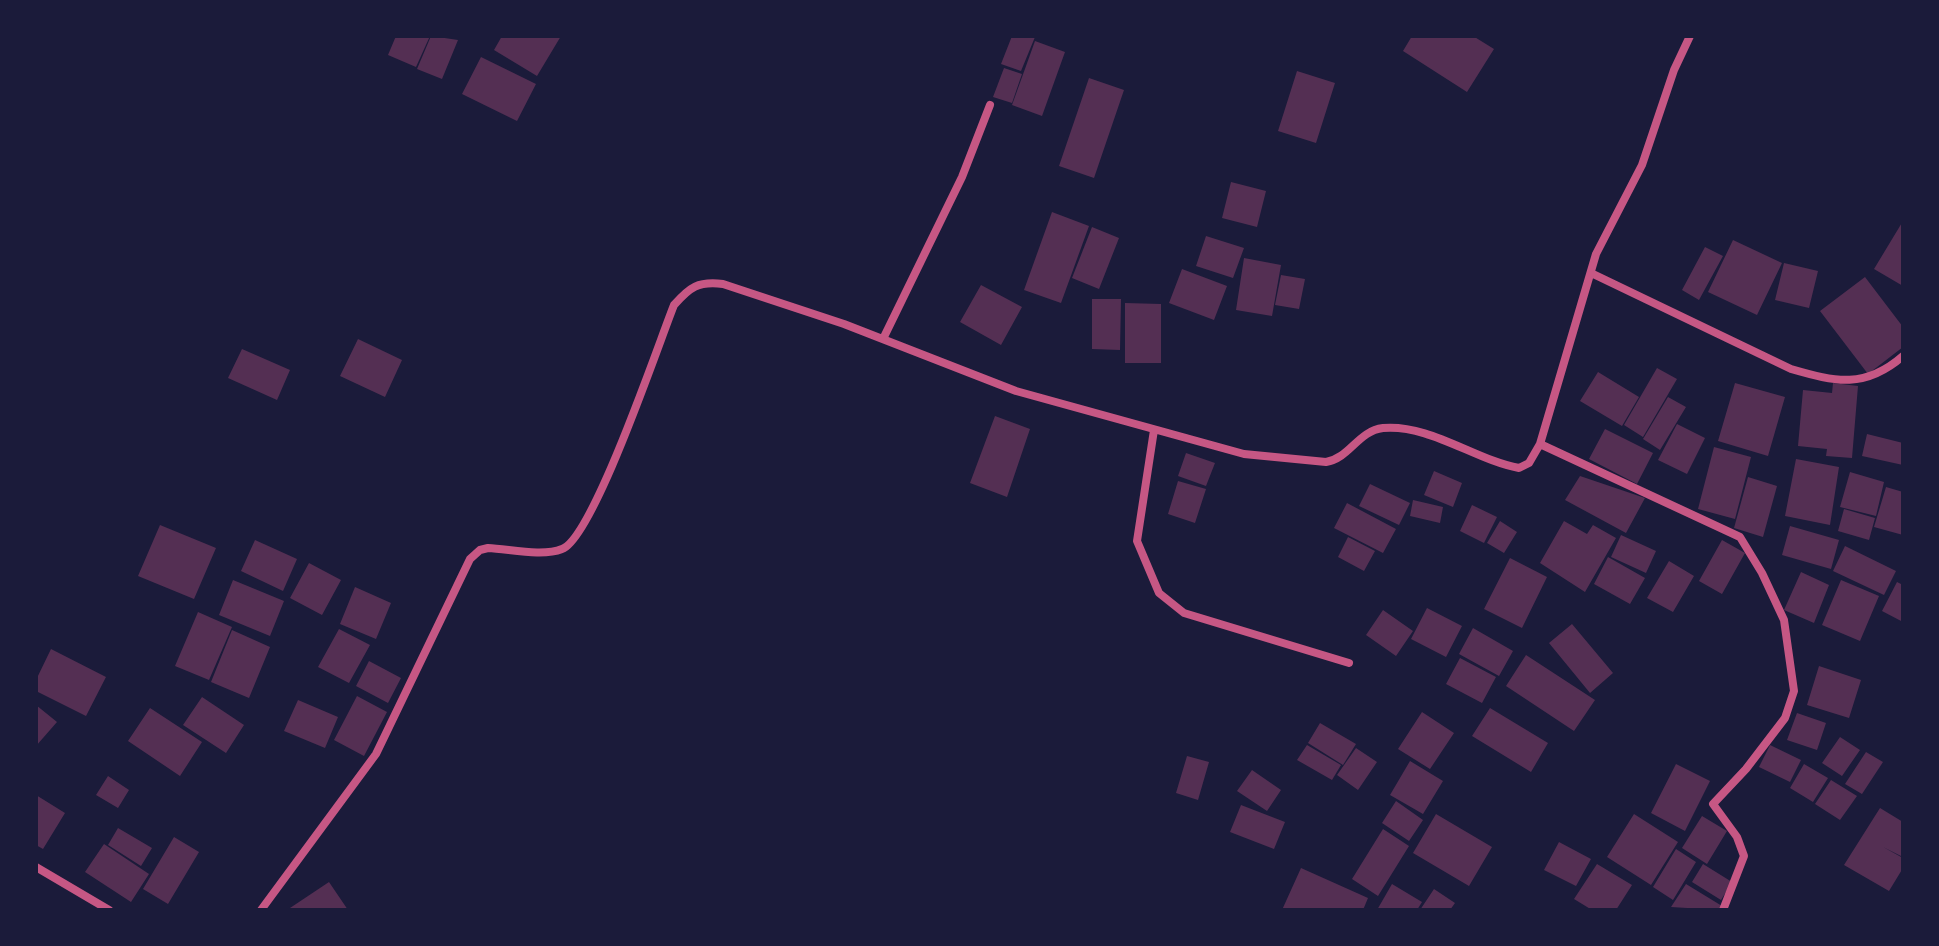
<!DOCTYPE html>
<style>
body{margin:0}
#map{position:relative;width:1939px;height:946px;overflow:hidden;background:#1b1b3a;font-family:"IBM Plex Serif",serif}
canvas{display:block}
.frame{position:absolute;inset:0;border:38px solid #1b1b3a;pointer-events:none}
</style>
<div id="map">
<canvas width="1939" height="946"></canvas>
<div class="frame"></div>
</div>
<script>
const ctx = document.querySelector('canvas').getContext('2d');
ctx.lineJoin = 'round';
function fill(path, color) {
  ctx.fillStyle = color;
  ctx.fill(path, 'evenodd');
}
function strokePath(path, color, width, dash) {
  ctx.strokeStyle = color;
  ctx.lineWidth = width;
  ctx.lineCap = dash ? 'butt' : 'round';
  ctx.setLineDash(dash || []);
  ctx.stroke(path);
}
fill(new Path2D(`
 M396 36H430L416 67 388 55Z
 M431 36 458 40 442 79 417 69Z
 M502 36H561L537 76 494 50Z
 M1012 36 1035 37 1021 71 1001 64Z
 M1412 36H1473L1494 49 1467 92 1403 51Z
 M1035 41 1065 52 1042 116 1012 105Z
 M481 57 536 84 517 121 462 94Z
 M1004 68 1022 74 1012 103 993 97Z
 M1297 71 1335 83 1316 143 1278 131Z
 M1089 78 1124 90 1094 178 1059 166Z
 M1231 182 1266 191 1257 227 1222 218Z
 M1052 212 1089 226 1061 303 1024 290Z
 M1903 221V286L1874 269Z
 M1092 227 1119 238 1099 289 1072 278Z
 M1206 236 1244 248 1233 278 1196 266Z
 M1733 240 1782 263 1757 315 1708 292Z
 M1705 247 1723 256 1699 300 1682 290Z
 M1244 258 1281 265 1272 316 1236 310Z
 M1784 263 1818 271 1809 308 1775 300Z
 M1182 269 1227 286 1214 320 1169 303Z
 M1281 275 1305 279 1299 309 1275 305Z
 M1865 277 1903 327V347L1868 374 1820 311Z
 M981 285 1022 307 1001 345 960 322Z
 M1092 299H1121L1120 350 1092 349Z
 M1125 303 1161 304V363H1125Z
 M358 339 402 360 385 397 340 376Z
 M242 349 290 370 277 400 228 378Z
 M1657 368 1677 379 1643 437 1624 425Z
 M1598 372 1639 397 1622 426 1580 401Z
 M1735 383 1785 397 1768 456 1718 441Z
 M1833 383 1858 386 1852 458 1826 456 1827 449 1798 446 1803 390 1832 393Z
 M1668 397 1686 407 1660 450 1643 439Z
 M995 416 1030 429 1007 497 970 483Z
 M1677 424 1705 438 1687 474 1658 460Z
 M1605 429 1653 453 1637 484 1589 459Z
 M1867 434 1903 443V465L1862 456Z
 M1714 447 1751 457 1735 519 1698 509Z
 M1186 453 1215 463 1206 486 1178 476Z
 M1796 459 1839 467 1830 525 1785 516Z
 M1434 471 1462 483 1453 507 1424 495Z
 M1850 472 1884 482 1876 516 1840 507Z
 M1580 476 1645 498 1626 533 1565 500Z
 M1748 477 1777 486 1763 537 1734 528Z
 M1178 481 1206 489 1195 523 1168 514Z
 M1370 484 1410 503 1399 525 1359 506Z
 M1886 487 1903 492V535L1874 527Z
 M1413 500 1443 507 1440 523 1410 516Z
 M1347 503 1396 529 1383 553 1334 528Z
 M1472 505 1497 517 1484 543 1460 531Z
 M1844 509 1875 518 1869 540 1838 531Z
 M1500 521 1517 532 1504 553 1487 543Z
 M1564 521 1587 534 1593 525 1616 538 1585 592 1540 563Z
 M160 525 216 548 194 599 138 576Z
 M1790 526 1839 540 1831 569 1782 555Z
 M1621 535 1656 551 1646 573 1611 557Z
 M1348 537 1375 551 1364 571 1338 557Z
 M255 540 297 559 283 591 241 571Z
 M1722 540 1745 553 1722 594 1699 581Z
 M1845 546 1896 571 1884 595 1833 571Z
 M1608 557 1645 578 1630 604 1594 584Z
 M1510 558 1547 577 1522 628 1484 609Z
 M1669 561 1694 576 1673 612 1647 598Z
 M309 563 341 580 322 615 290 598Z
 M1801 572 1829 585 1814 623 1784 610Z
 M233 580 284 601 270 636 219 615Z
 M1841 580 1879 596 1860 641 1822 625Z
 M1897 582 1903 585V622L1882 611Z
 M355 587 391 603 376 639 340 624Z
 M1427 608 1462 626 1446 657 1411 639Z
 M1383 610 1413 631 1396 656 1366 635Z
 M198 612 232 627 209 680 175 666Z
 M1572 624 1613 673 1590 693 1549 643Z
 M1473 628 1513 651 1499 676 1459 654Z
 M339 629 370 645 349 683 318 667Z
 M232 630 270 647 249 698 211 682Z
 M51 649 106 677 86 716 36 691V680Z
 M1526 655 1595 700 1574 731 1506 686Z
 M1460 658 1496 677 1482 703 1446 684Z
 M369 661 401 678 388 703 356 686Z
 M1819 666 1861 680 1849 718 1807 705Z
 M357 696 387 712 364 756 334 740Z
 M202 697 244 725 226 753 183 725Z
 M298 700 338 717 325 748 284 731Z
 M36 705 57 722 36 746Z
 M150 708 202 742 180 776 128 741Z
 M1490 708 1548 743 1531 772 1472 736Z
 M1422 712 1454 733 1430 769 1398 749Z
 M1797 713 1826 723 1817 750 1787 740Z
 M1320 723 1356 744 1343 765 1308 743Z
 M1840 737 1860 750 1842 776 1822 763Z
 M1307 745 1341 765 1332 780 1297 760Z
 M1770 745 1801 760 1790 782 1759 767Z
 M1356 748 1377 762 1358 790 1337 775Z
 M1866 752 1883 762 1862 794 1845 784Z
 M1187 756 1209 762 1198 800 1176 793Z
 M1410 761 1443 781 1423 814 1390 795Z
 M1676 764 1710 781 1685 831 1651 813Z
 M1804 764 1828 778 1813 802 1790 788Z
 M1252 770 1281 790 1267 811 1237 791Z
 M108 776 129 790 118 808 96 795Z
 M1831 780 1857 796 1840 820 1815 804Z
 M36 795 65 813 43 849 36 845Z
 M1396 801 1423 820 1409 841 1382 823Z
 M1241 805 1285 822 1274 849 1230 832Z
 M1880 808 1903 822 1901 856 1883 847 1903 858V868L1889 891 1844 865Z
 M1436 814 1492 847 1469 886 1413 853Z
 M1634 814 1678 842 1651 885 1607 857Z
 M1702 816 1727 831 1707 864 1682 848Z
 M118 828 152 848 141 866 108 845Z
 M1383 829 1409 846 1378 896 1352 879Z
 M174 837 199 852 168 904 143 889Z
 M1559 842 1591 859 1576 886 1544 870Z
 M104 844 149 874 131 902 85 872Z
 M1676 849 1696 862 1673 900 1653 887Z
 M1597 864 1632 885 1616 910H1592L1574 899Z
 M1703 864 1732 882 1721 900 1692 882Z
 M1301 868 1368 898 1363 910H1282Z
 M329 882 348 910H287Z
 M1392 884 1422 902 1417 910H1377Z
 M1686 884 1722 906 1719 910 1671 907Z
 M1434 889 1455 903 1450 910H1420Z`), '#542f53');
strokePath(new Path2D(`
 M1591 273 1791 369C1836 382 1865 389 1903 356
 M883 339 962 177 990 105
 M1154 430 1137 541 1159 593 1184 613 1349 663
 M1540 444 1740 537 1762 573 1784 620 1794 691 1785 718 1746 769 1713 804 1737 837 1744 856 1723 910
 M36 867 109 910
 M261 910 376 754 470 559 480 550 488 548C510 549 542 557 562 549 593 538 658 345 674 305 690 287 698 281 723 284L844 324 1016 391 1244 454 1326 462C1350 458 1358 431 1383 428 1430 424 1475 460 1519 468L1529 463 1540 444 1596 254 1642 165 1674 70 1690 36`), '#c65784', 8);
</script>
